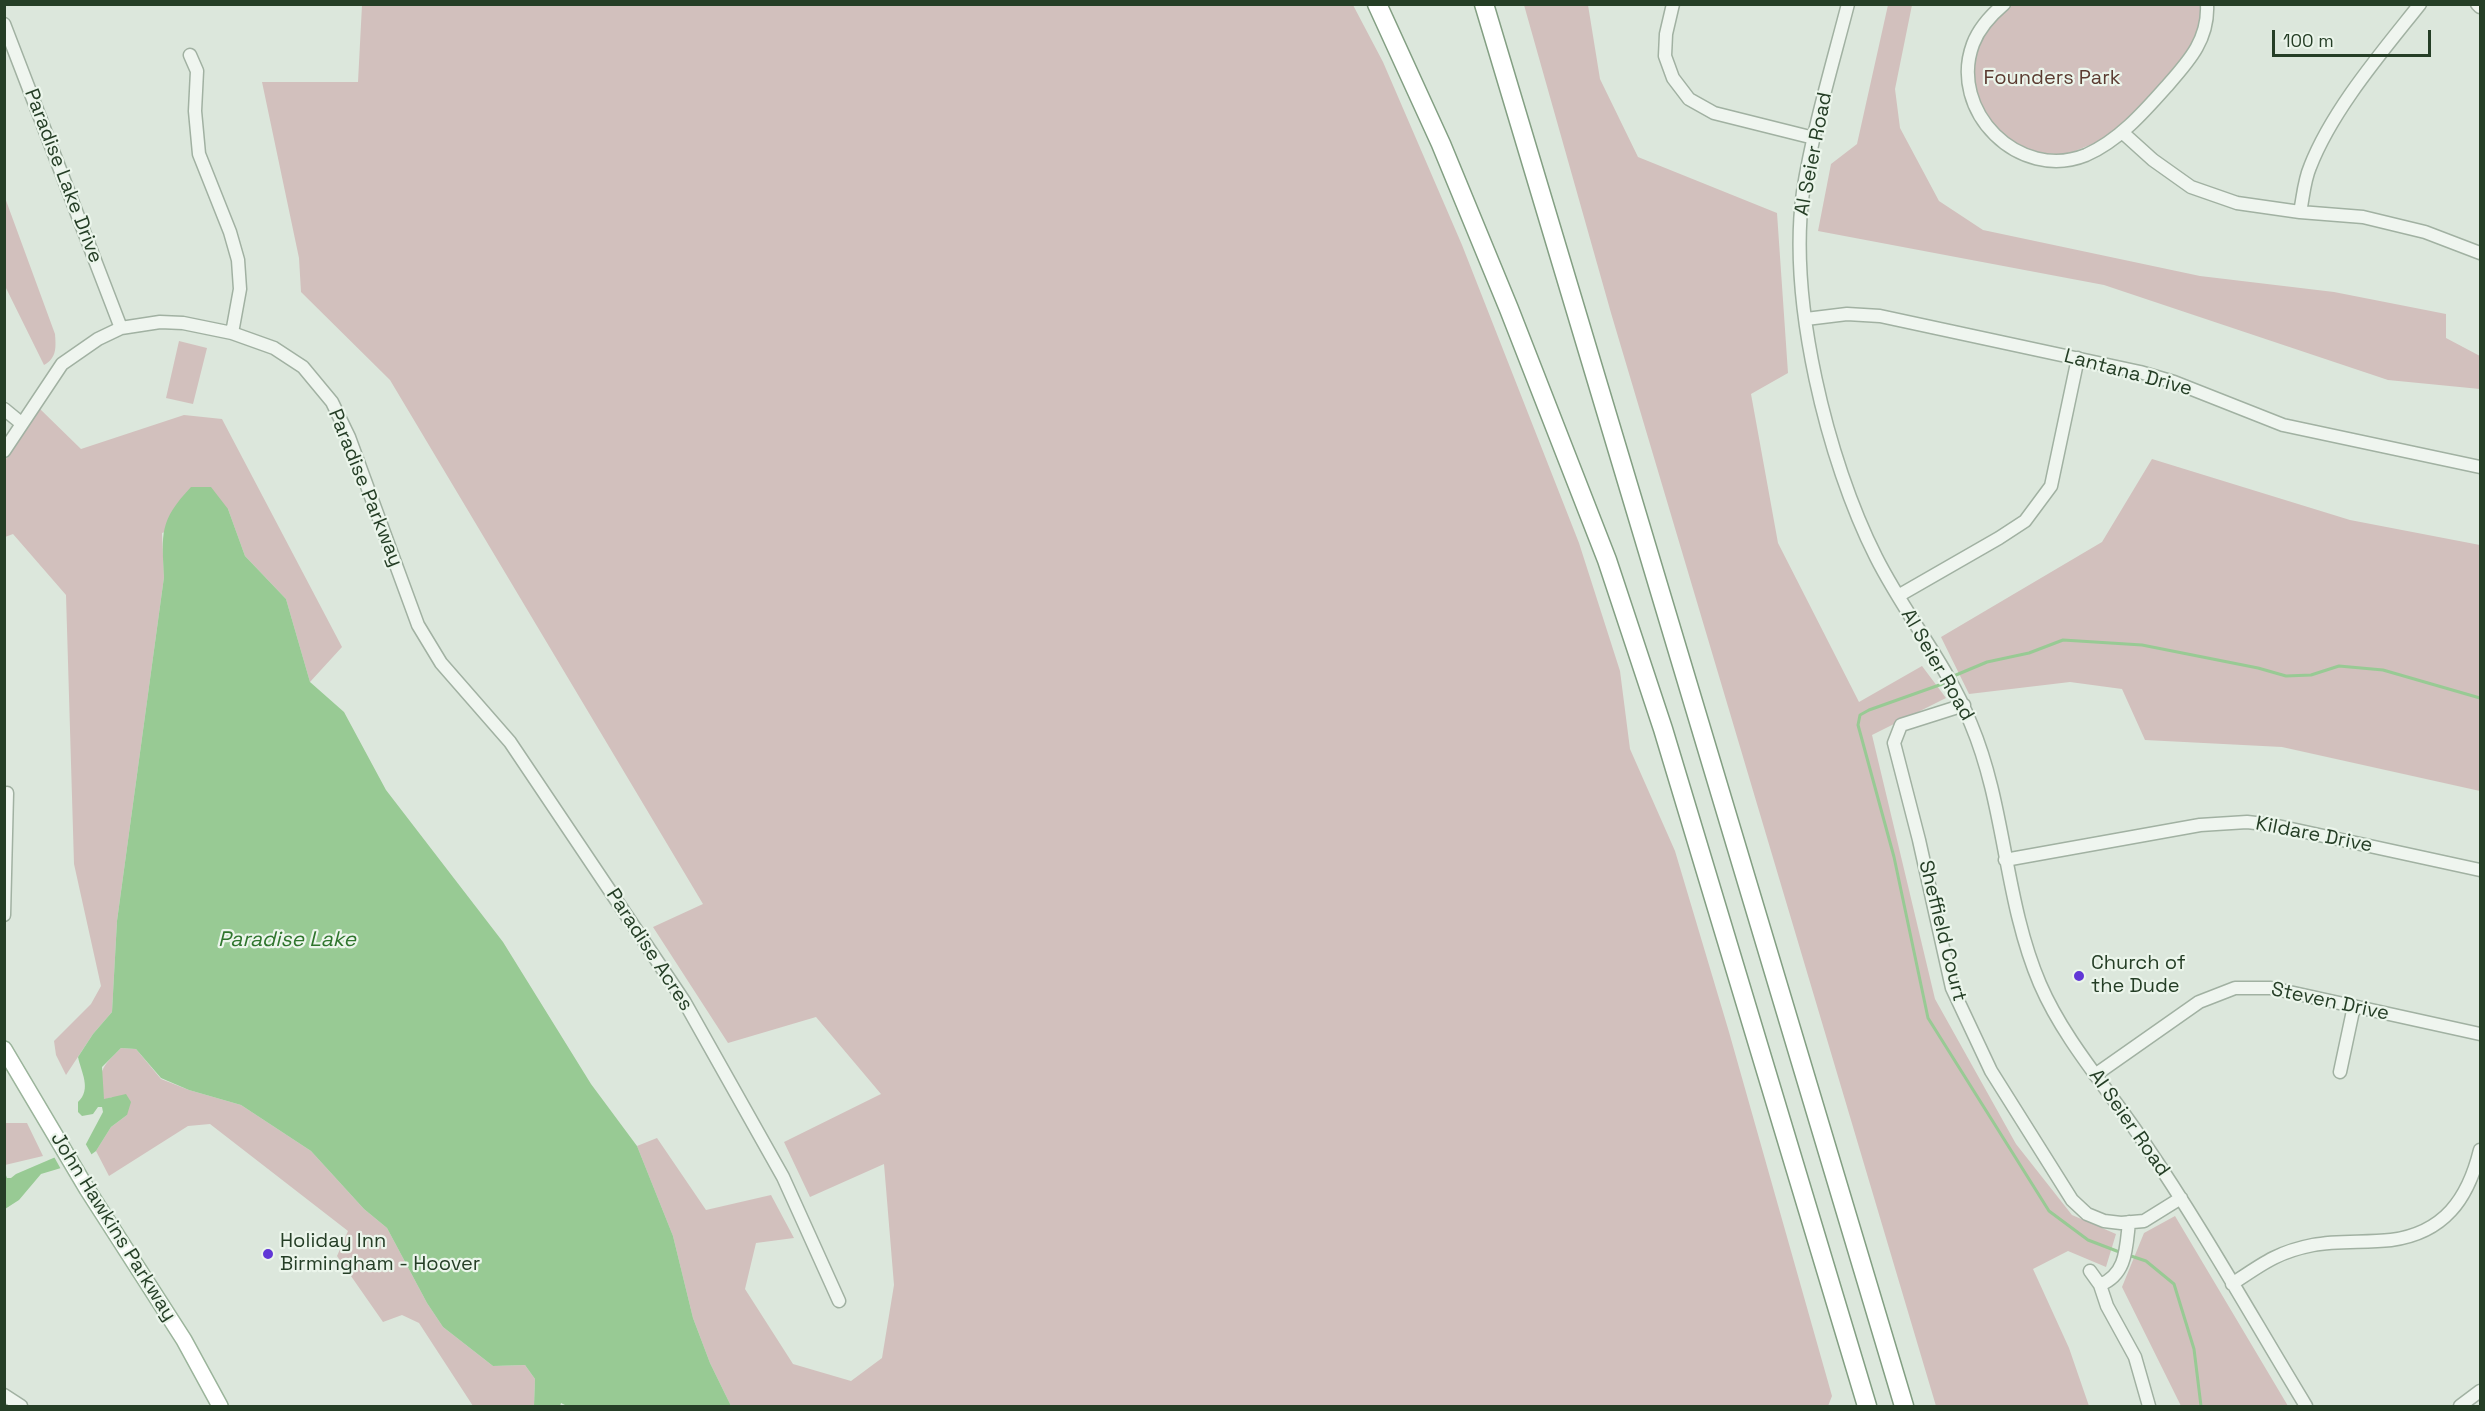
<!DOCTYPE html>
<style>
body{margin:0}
#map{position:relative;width:2485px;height:1411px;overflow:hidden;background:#dce7dc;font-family:"Space Grotesk",sans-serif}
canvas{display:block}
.frame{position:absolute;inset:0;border:6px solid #253e26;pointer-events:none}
.scale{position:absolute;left:2272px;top:30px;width:159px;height:27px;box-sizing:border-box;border:3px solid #253e26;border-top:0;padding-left:8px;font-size:18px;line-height:21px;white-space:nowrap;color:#253e26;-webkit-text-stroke:4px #ebf5eb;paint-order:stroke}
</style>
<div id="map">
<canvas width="2485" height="1411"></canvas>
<div class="frame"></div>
<div class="scale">100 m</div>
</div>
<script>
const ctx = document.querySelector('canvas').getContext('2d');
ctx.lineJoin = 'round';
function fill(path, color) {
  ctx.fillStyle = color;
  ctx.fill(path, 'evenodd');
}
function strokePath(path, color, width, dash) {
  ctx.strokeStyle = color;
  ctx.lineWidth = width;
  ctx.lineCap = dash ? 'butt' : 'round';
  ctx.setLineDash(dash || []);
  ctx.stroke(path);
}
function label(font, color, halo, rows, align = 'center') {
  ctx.font = font + ' "Space Grotesk",sans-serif';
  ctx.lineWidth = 4.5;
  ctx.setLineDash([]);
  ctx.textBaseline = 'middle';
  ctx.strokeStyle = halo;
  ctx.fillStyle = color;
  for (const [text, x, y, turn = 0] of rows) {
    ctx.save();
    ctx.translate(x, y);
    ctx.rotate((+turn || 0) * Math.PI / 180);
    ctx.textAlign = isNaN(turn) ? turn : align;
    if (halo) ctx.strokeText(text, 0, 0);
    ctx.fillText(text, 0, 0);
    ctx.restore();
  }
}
fill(new Path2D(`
 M362 5H1353L1383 62 1462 245 1579 543 1620 671 1630 749 1675 851 1729 1032 1832 1396 1828 1406H731L710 1363 693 1318 673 1236 637 1146 657 1138 706 1210 771 1195 794 1238 756 1243 745 1289 793 1364 851 1381 882 1358 894 1285 884 1164 810 1197 784 1142 881 1094 816 1017 728 1043 653 927 703 904 390 380 301 292 299 258 262 82H358Z
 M1524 5H1588L1600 79 1638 157 1777 213 1788 373 1751 394 1778 543 1859 702 1922 666 1946 698 1872 735 1935 999 2016 1144 2072 1215 2116 1234 2106 1267 2068 1251 2033 1269 2069 1348 2089 1406H1936L1611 313Z
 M1888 5H1912L1895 89 1900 128 1939 201 1983 230 2200 276 2334 292 2446 314V338L2480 356V389L2388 380 2104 285 1818 231 1831 164 1857 144Z
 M2008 5H2200L2201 22 2188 51 2122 132 2065 155 2036 152 2007 141 1981 111 1973 82V46Z
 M4 195 55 334C56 347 57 358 44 365L5 286Z
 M179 341 207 348 193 404 166 398Z
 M39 408 81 449 184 415 222 419 342 647 310 682 286 599 245 556 228 509 162 533 164 577 117 921 112 1012 93 1034 66 1075 56 1055 54 1041 91 1004 101 986 74 864 66 595 13 534 5 537 4 462Z
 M2152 459 2350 520 2480 545V791L2282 747 2145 740 2122 689 2070 682 1969 694 1941 637 2102 542Z
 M121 1048 136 1049 161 1079 189 1090 241 1105 311 1151 364 1209 387 1228 427 1303 443 1327 493 1366 525 1365 535 1379 534 1406H473L419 1323 402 1315 383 1322 337 1256 348 1231 210 1124 188 1126 109 1176 96 1151 111 1127 127 1115 112 1097 104 1100C98 1070 100 1069 121 1048Z
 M4 1123H27L43 1156 5 1165Z
 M2175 1216 2288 1406H2181L2122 1287 2144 1233Z`), '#d2c0bd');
fill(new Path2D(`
 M191 487H211L228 509 245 556 286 599 310 682 344 712 386 790 503 942 591 1084 637 1146 673 1236 693 1318 710 1363 731 1406H567L561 1403 560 1406H534L535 1379 525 1365 493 1366 443 1327 427 1303 387 1228 364 1209 311 1151 241 1105 189 1090 161 1078 136 1049 121 1048 102 1067 104 1099 126 1094 131 1102 127 1115 111 1127 96 1151 81 1162 41 1174 19 1200 5 1209 4 1170 7 1178H11L16 1174 86 1144 103 1112 102 1107H98L93 1114 82 1116 78 1112V1102C92 1089 81 1072 78 1057L93 1034 112 1012 117 921 164 577C162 533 159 521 191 487Z`), '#98ca94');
fill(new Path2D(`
 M84 1141 93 1157 83 1165 62 1171 53 1155Z`), '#dce7dc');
strokePath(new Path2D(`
 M1956 675 1987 662 2029 653 2063 640 2142 645 2258 668 2286 676 2311 675 2339 666 2383 670 2480 698
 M1945 683 1869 710 1860 715 1858 725 1894 857 1928 1018 2049 1211 2088 1240 2122 1253
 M2128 1255 2146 1261 2174 1284 2194 1349 2201 1406`), '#98ca94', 3);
const minor = new Path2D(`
 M1673 4 1666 34 1665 56 1673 78 1689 99 1714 113 1814 138
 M1848 4C1832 66 1813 129 1803 192 1788 300 1827 460 1876 557 1905 615 1947 664 1971 724 2006 807 2004 900 2040 984 2065 1042 2110 1091 2145 1144 2203 1229 2253 1319 2306 1406
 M2004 4C1991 15 1979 28 1973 44 1948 111 2019 182 2086 155 2118 141 2143 113 2166 87 2188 62 2209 40 2207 4
 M2477 4 2480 7
 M4 24 121 328
 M190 55 197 71 195 111 199 154 230 232 238 260 240 289 232 333
 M2122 132 2153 160 2191 187 2237 203 2300 212 2363 217 2425 232 2480 253
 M2300 212C2303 198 2304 181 2310 167 2332 110 2382 52 2420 4
 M1806 319 1847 314 1880 316 2140 372 2174 382 2283 425 2480 467
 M4 409 21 423
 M4 451 62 364 98 339 121 328 160 322 183 323 232 333 274 348 303 367 332 402 349 437 418 625 441 663 510 742 684 1001 783 1177 839 1301
 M1898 596 1999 538 2025 521 2051 486 2078 358
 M1964 705 1901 725 1894 743 1919 840 1952 988 1991 1071 2072 1200 2087 1214 2104 1221 2121 1223 2144 1221 2181 1198
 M2005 860 2200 825 2247 822 2273 825 2480 870
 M4 915 7 793
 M2340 1072 2354 1006
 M2095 1075 2199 1002 2235 988H2271L2480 1034
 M2090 1271 2100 1285C2127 1274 2126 1248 2129 1222
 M2232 1284C2262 1264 2277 1252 2313 1245 2338 1240 2365 1243 2391 1240 2444 1233 2468 1199 2480 1150
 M2100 1285 2107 1306 2135 1357 2149 1406
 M4 1395 21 1406
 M2460 1406 2480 1391`);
const major = new Path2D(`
 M4 1049 87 1189 184 1340 220 1406`);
const highway = new Path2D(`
 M1377 4 1441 144 1509 309 1607 560 1663 729 1867 1406
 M1484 4 1904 1406`);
strokePath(minor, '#a1b1a2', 15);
strokePath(major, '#9bb49b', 18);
strokePath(highway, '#839f83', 21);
strokePath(minor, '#eff5ef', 12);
strokePath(major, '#fff', 15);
strokePath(highway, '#fff', 18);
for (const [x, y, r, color] of [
 [2079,976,6,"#6137d6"],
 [268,1254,6,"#6137d6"]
]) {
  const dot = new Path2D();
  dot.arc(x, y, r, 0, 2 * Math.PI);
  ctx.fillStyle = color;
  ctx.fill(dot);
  strokePath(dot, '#ebf5eb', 2);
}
label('20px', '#5b3b31', '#ebf5eb', [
 ["Founders Park",2052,79]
]);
label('20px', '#253e26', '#ebf5eb', [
 ["Al Seier Road",1814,154,-79],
 ["Paradise Lake Drive",63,176,69],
 ["Lantana Drive",2128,373,15],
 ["Paradise Parkway",365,488,68],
 ["Al Seier Road",1937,665,60],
 ["Kildare Drive",2314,835,11],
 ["Sheffield Court",1942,931,76],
 ["Paradise Acres",649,950,57],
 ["Steven Drive",2330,1002,12],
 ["Al Seier Road",2129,1123,55],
 ["John Hawkins Parkway",113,1227,58]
]);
label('20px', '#253e26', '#ebf5eb', [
 ["Church of",2091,964],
 ["the Dude",2091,987],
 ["Holiday Inn",280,1242],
 ["Birmingham - Hoover",280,1265]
], 'left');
label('italic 21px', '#2f752d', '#ebf5eb', [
 ["Paradise Lake",287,940]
]);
</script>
